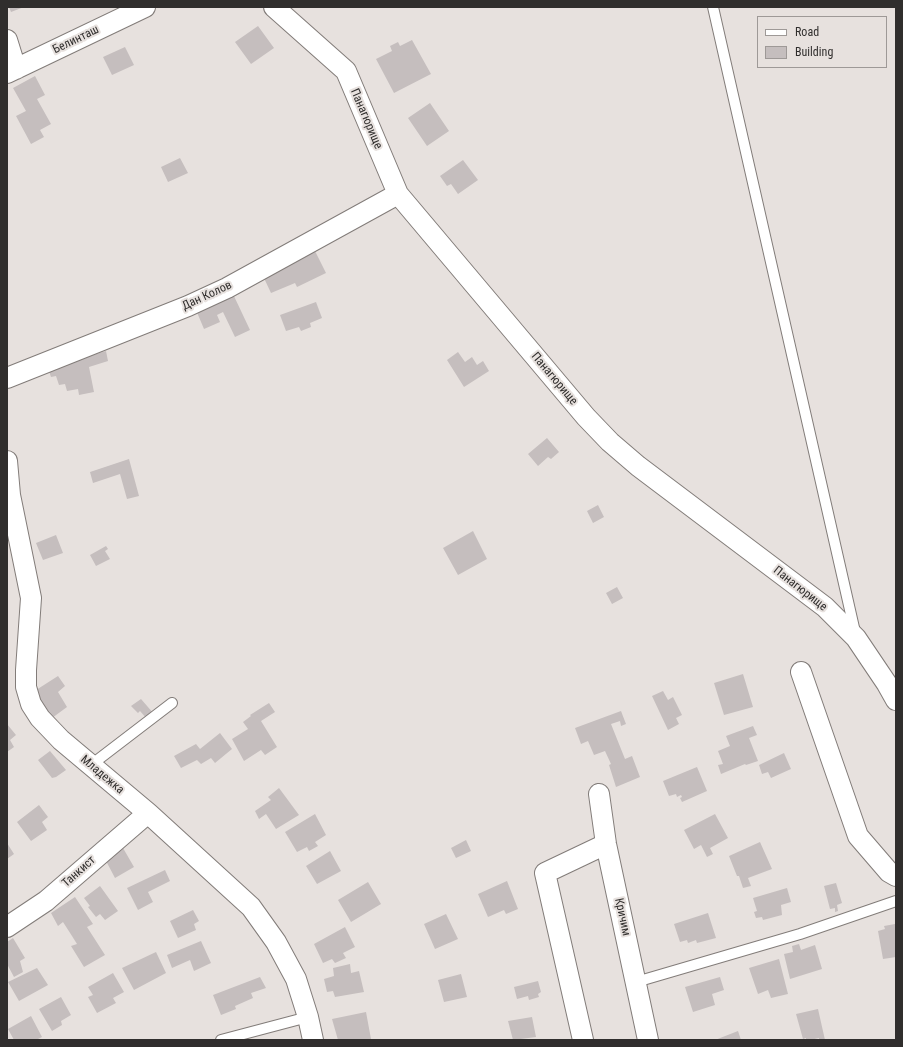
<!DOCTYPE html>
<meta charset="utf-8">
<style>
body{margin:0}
#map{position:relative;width:903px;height:1047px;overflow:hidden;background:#e7e1de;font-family:"Roboto Condensed",sans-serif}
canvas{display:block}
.frame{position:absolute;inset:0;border:8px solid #302e2d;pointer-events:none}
.legend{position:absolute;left:757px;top:16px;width:130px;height:52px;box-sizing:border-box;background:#e7e1de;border:1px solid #9e9997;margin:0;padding:5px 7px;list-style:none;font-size:12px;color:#302e2d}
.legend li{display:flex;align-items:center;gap:8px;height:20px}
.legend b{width:20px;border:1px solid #9e9997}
</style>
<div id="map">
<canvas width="903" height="1047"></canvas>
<div class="frame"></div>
<ul class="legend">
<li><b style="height:5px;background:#fff"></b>Road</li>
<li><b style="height:11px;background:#c5bebe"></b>Building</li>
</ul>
</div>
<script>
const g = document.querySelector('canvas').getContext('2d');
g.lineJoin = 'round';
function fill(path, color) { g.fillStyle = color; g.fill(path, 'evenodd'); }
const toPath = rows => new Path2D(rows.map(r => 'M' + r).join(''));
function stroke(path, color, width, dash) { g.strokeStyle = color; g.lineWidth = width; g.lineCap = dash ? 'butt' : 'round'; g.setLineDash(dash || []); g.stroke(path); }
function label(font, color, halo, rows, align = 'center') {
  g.font = font + ' "Roboto Condensed",sans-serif'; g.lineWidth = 4; g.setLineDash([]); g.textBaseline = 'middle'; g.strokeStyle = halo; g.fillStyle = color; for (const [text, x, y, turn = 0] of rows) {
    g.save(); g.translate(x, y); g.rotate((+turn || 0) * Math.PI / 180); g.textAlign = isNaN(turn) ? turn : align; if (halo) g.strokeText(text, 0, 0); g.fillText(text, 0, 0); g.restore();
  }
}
fill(toPath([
 [9,7,24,7,11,12],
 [258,26,274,48,251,64,235,42],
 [412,40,431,74,394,93,376,59,392,51,390,46,398,42,400,46],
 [125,47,134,65,112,75,103,57],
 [35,76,45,95,37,99,51,124,40,130,44,137,31,144,16,116,26,111,13,88],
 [430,103,449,131,427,146,408,118],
 [180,158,188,173,168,182,161,167],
 [463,160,478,180,458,194,451,184,447,186,440,176],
 [315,251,326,273,297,287,295,283,271,293,263,276],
 [233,294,250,330,235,337,223,312,217,315,220,322,204,329,196,310],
 [316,302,322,318,310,323,311,327,301,331,299,327,286,331,280,315],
 [106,351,108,361,89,367,94,392,79,395,78,389,67,391,65,384,59,385,56,376,51,377,48,368],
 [458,352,465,362,472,357,477,365,483,361,489,371,464,387,447,360],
 [547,438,559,452,551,459,548,457,538,466,528,454],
 [129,459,139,496,127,499,120,474,93,483,90,472],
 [598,505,604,517,593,523,587,511],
 [473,531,487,559,458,575,443,548],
 [56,535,63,553,43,560,36,543],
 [106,546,108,549,105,551,110,559,96,566,90,555],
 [617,587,623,598,612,604,606,593],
 [743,674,753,707,724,715,714,683],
 [58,676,65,686,58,692,67,707,52,718,33,692],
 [663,691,668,700,673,697,682,715,676,718,679,724,668,730,652,696],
 [141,699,154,714,147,719,140,711,138,713,131,706],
 [269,703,275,712,261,721,277,747,265,755,261,750,244,761,232,739,248,729,243,722,251,716,250,715],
 [621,711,626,724,621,726,620,721,611,724,625,759,632,756,640,777,616,787,609,765,611,764,605,751,594,755,588,741,581,744,575,728],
 [7,724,16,735,10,740,14,747,7,752],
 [753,726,757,735,749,738,758,761,746,765,745,764,721,774,718,765,723,764,718,751,730,746,726,736],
 [220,733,232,749,215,763,211,758,201,764,197,760,181,768,174,756,196,744,200,749],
 [50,751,66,770,56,777,52,778,38,760],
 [784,753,791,769,771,778,768,772,762,774,759,765],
 [697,767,707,791,682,802,680,798,682,797,681,795,677,797,676,794,669,796,663,781],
 [279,788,299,815,276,829,266,814,259,819,255,811,271,800,268,797],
 [39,805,48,817,42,822,47,830,31,841,17,822],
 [315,814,326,835,315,842,318,846,309,851,307,847,297,852,285,832],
 [715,814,728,838,710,848,713,854,707,857,701,845,694,849,684,830],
 [466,840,471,851,456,858,451,848],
 [760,842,772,869,748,878,751,886,743,888,739,876,737,876,729,856],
 [7,843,14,854,7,859],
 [123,848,134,867,115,878,105,859],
 [330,851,341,871,317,884,306,866],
 [165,870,170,881,148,892,153,902,138,910,127,888],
 [507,881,518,909,506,914,504,910,488,917,478,894],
 [368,882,381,904,351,922,338,900],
 [836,883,842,903,837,905,838,911,835,912,835,908,830,909,824,886],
 [100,886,118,911,105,920,100,914,96,917,88,907,90,906,84,898],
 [787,888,791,902,781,905,782,915,763,920,762,917,756,918,754,912,757,911,753,898],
 [75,897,93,924,87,927,105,955,84,967,71,946,77,944,72,936,63,922,58,926,51,913],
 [193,910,199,921,194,924,196,930,178,938,170,921],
 [708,913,716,938,697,943,696,940,688,943,687,940,680,942,674,924],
 [446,914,458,939,435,949,424,924],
 [895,924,896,957,883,959,878,931,885,929,884,926],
 [345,927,355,947,343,953,346,958,335,963,332,959,323,963,314,944],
 [13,938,25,958,20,961,23,972,14,977,7,964,7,942],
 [201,941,211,963,194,971,190,960,172,968,167,955],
 [799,944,801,950,815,945,822,969,790,979,784,954,793,952,792,946],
 [156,952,166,973,134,990,122,968],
 [779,959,788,994,771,998,768,990,758,994,749,968],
 [350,964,351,973,359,971,364,992,335,997,333,991,327,992,324,979,334,976,333,968],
 [37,968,48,985,19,1001,8,982],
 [113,973,124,992,113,998,116,1003,97,1013,88,997,93,995,88,987],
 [461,974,467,997,444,1002,438,980],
 [260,977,266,988,251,993,253,998,235,1006,236,1009,221,1015,213,995],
 [720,977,724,990,712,994,715,1005,693,1012,685,987],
 [538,981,541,992,538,994,539,997,529,1000,528,996,517,999,514,987],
 [61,997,71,1015,61,1021,62,1025,52,1031,39,1009],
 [818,1009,825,1040,819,1040,819,1038,810,1040,806,1040,806,1038,803,1039,796,1014],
 [366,1012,371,1039,365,1040,338,1040,332,1019],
 [31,1016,42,1037,36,1040,14,1040,8,1029],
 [532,1017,536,1037,513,1040,508,1021],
 [738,1031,741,1040,715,1040]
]), '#c5bebe');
const lane = toPath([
 [713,7,855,632],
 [91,765,172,703],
 [636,982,800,934,896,901],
 [221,1040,308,1017]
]);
const street = toPath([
 [274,7,346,71,398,194,586,417,610,442,638,466,825,607,856,638,887,684,896,700],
 [7,40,16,69],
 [7,73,145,7],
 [7,378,188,306,227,288,398,194],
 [7,461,10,495,31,598,26,670,26,687,31,704,40,718,61,740,148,813,251,907,276,942,296,979,308,1017,313,1040],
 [801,672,858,836,889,872,896,876],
 [599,794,606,844,648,1040],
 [7,927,46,901,148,813],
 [583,1040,545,873,606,844]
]);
stroke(lane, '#827c79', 12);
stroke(street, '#827c79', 22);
stroke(lane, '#fff', 10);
stroke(street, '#fff', 20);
label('12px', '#302e2d', '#e7e1de', [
 ["Белинташ",76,40,-26],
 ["Панагюрище",366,119,67],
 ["Дан Колов",207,296,-25],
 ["Панагюрище",554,379,50],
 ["Панагюрище",800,589,38],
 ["Младежка",102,775,40],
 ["Танкист",79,872,-42],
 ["Кричим",622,917,78]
]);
</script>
